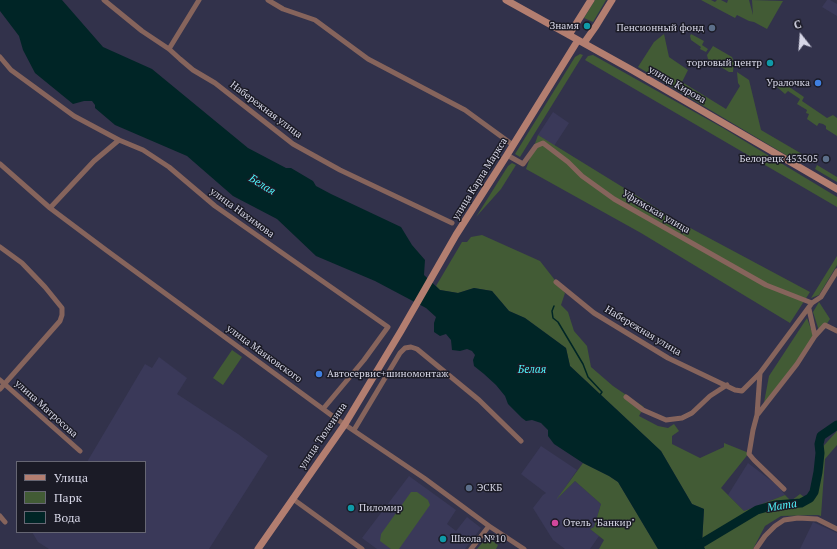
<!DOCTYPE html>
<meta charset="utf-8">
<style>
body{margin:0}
#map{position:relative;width:837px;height:549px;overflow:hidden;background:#32324b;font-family:"PT Serif",serif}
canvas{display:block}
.legend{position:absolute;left:16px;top:461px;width:130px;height:72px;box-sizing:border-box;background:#1b1b26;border:1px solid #666673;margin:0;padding:5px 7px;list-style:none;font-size:12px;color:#d7d7e7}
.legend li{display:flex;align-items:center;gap:8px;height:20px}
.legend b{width:20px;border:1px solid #666673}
.north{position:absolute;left:781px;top:16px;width:40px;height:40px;-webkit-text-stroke:3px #1b1b26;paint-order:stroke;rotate:343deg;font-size:11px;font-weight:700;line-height:16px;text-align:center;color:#d7d7e7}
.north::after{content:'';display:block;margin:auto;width:14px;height:18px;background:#d7d7e7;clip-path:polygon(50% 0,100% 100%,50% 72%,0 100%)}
</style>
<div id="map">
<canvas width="837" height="549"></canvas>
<ul class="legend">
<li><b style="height:5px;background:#b37e70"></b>Улица</li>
<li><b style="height:11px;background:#425b35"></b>Парк</li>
<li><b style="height:11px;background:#002526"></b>Вода</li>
</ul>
<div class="north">С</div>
</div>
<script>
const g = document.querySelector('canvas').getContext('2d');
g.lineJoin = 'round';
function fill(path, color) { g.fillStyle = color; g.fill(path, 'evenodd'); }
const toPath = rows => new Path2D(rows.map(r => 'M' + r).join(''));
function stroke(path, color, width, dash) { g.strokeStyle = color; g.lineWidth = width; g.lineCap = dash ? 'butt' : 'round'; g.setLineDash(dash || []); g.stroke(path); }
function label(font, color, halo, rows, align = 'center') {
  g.font = font + ' "PT Serif",serif'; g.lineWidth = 3; g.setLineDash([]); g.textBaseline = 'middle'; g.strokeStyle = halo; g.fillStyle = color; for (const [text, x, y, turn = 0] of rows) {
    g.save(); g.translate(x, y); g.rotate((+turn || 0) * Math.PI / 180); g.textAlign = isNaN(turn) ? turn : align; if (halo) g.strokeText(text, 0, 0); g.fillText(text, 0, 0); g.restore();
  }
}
fill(toPath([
 [827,0,830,0,837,4,837,16,822,7],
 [553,112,569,123,554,146,538,135],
 [159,357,187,378,177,394,238,434,268,456,209,549,49,549,38,542,32,532,145,532,145,462,87,462,145,364,152,368],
 [541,446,577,470,558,498,575,481,601,504,594,527,590,529,599,536,590,549,565,549,553,540,533,508,543,495,546,493,521,474],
 [748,463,777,485,785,495,744,511,728,495],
 [409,476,456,510,447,524,456,531,467,517,481,528,465,549,377,549,362,538],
 [813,522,837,533,837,549,800,549]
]), '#3a3959');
fill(toPath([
 [595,0,606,0,593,22,584,18],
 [701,0,711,0,715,2,717,0,721,0,727,3,728,0,749,0,753,15,752,0,783,1,767,29,754,22,749,21,737,15,735,18],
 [664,34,669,57,688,70,682,82,726,109,740,86,738,83,737,72,749,80,761,130,802,154,796,161,638,67,654,42],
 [691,34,704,41,702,45,708,49,706,52,700,49,701,47,691,40,690,36],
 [713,46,732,57,734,62,733,72,729,72,708,59,707,55],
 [580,54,583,55,520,157,515,154,575,57],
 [593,55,723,128,837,197,837,207,585,60,588,56],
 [777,80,779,80,804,97,802,101,827,118,833,115,837,118,837,136,826,129,826,126,823,124,819,123,817,126,807,119,809,114,806,113,807,110,797,104,800,99,788,91,785,94,777,87,775,82],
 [538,135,681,223,810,292,790,323,641,233,526,169],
 [512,163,516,165,501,189,476,217,508,166],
 [817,165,837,177,837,182,815,169],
 [482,235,540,261,565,293,561,305,568,312,574,331,587,346,591,367,613,386,644,407,639,416,658,426,668,428,674,424,679,431,672,436,672,444,700,458,724,447,724,443,749,453,721,488,744,511,785,495,791,501,800,494,807,499,812,493,818,452,837,431,837,445,825,459,821,516,818,515,781,516,765,526,753,549,705,549,702,543,704,509,692,504,661,451,570,366,566,348,525,318,509,311,492,291,474,288,458,293,440,290,436,286,462,242,467,242,471,237],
 [837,256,837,265,819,295,811,298],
 [819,302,830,319,820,334,813,312],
 [807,318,815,340,763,408,769,376],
 [232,350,242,357,223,385,213,378],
 [583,463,609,476,618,482,658,549,599,549,604,540,590,529,594,527,601,504,575,481,556,500],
 [411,492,417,492,428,500,430,505,399,549,391,549,380,541,381,534],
 [487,537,498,545,496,549,477,549]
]), '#425b35');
fill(toPath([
 [0,0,62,0,103,47,152,69,248,148,286,168,291,168,313,181,316,186,331,194,401,227,412,245,425,260,424,275,440,290,458,293,474,288,492,291,509,311,525,318,566,348,570,366,661,451,692,504,704,509,702,543,705,549,658,549,618,482,609,476,583,463,554,444,548,436,548,430,541,423,532,420,526,421,522,418,508,404,505,396,496,385,484,374,474,366,473,360,475,355,472,351,467,349,460,351,452,350,451,340,446,334,440,336,434,332,434,323,436,317,426,308,375,281,316,256,277,219,233,196,187,156,115,125,95,108,95,105,92,101,84,101,73,104,35,73,23,50,19,36,0,11]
]), '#002526');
stroke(toPath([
 [554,306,552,311,553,318,558,322,583,364,588,377,602,392,600,395]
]), '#002526', 1.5);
stroke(toPath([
 [690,546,702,543,757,510,775,505,801,503,810,498,814,492,818,472,820,453,819,444,821,436,837,425]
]), '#002526', 9);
stroke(toPath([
 [104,0,142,31,169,49,180,59,193,70,215,83,293,144,340,170,452,223],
 [268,0,283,9,315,20,368,59,465,110,513,145],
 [169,49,199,0],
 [0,57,11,70,74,116,119,140,143,150,169,167,215,206,388,327,364,360,323,409],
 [507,155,523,164,536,146,543,143,568,162,582,176,614,199,766,285,812,303],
 [0,164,50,208,106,250,338,420,424,478,489,526,524,549],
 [50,208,94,161,119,140],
 [0,247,22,263,45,287,62,308,62,315,60,321,0,389],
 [556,282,594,313,668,358,735,390,742,391,760,373,812,303,821,297,837,271],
 [815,336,825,325,837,331],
 [760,373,757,415,753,430,749,454,754,460,784,489],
 [0,380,80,451],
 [626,397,643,410,666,420,682,418,692,413,710,396,727,385],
 [758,414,797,364,815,336,809,309],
 [354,430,400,353,405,348,411,347,417,349,479,400,521,441],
 [293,499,362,549],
 [0,516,5,522],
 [471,549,489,526],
 [756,549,765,536,775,526,784,520,798,518,817,519,837,529]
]), '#86645c', 5);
stroke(toPath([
 [506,0,632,70,837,189],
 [569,35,591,0],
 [584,43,596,26,612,0],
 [258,549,345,424,401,331,456,235,507,155,578,40]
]), '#b37e70', 7);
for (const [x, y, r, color] of [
 [587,26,4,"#0f9aa8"],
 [712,28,4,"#5c6f8a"],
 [770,63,4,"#0f9aa8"],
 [818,83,4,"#3f7fe0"],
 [826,159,4,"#5c6f8a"],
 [319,374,4,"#3f7fe0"],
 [469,488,4,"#5c6f8a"],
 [351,508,4,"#0f9aa8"],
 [555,523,4,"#d1479c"],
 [443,539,4,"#0f9aa8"]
]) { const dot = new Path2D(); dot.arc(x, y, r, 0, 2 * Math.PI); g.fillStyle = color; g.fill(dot); stroke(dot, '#1b1b26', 1.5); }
label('10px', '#d7d7e7', '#1b1b26', [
 ["Знамя",579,26],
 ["Пенсионный фонд",704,28],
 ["торговый центр",762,63],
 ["Уралочка",810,83],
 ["Белорецк 453505",818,159],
 ["Автосервис+шиномонтаж",327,374,"left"],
 ["ЭСКБ",477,488,"left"],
 ["Пиломир",359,508,"left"],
 ["Отель \"Банкир\"",563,523,"left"],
 ["Школа №10",451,539,"left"]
], 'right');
label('10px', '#d7d7e7', '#1b1b26', [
 ["улица Кирова",677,85,30],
 ["Набережная улица",266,110,37],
 ["улица Карла Маркса",480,179,-58],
 ["Уфимская улица",656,212,30],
 ["улица Нахимова",242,213,36],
 ["Набережная улица",643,331,31],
 ["улица Маяковского",264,354,36],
 ["улица Матросова",46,409,42],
 ["улица Тюленина",323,436,-56]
]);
label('italic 11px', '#4ef4fb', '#1b1b26', [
 ["Белая",262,185,31],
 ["Белая",532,370],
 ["Мата",782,506,-9]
]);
</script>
